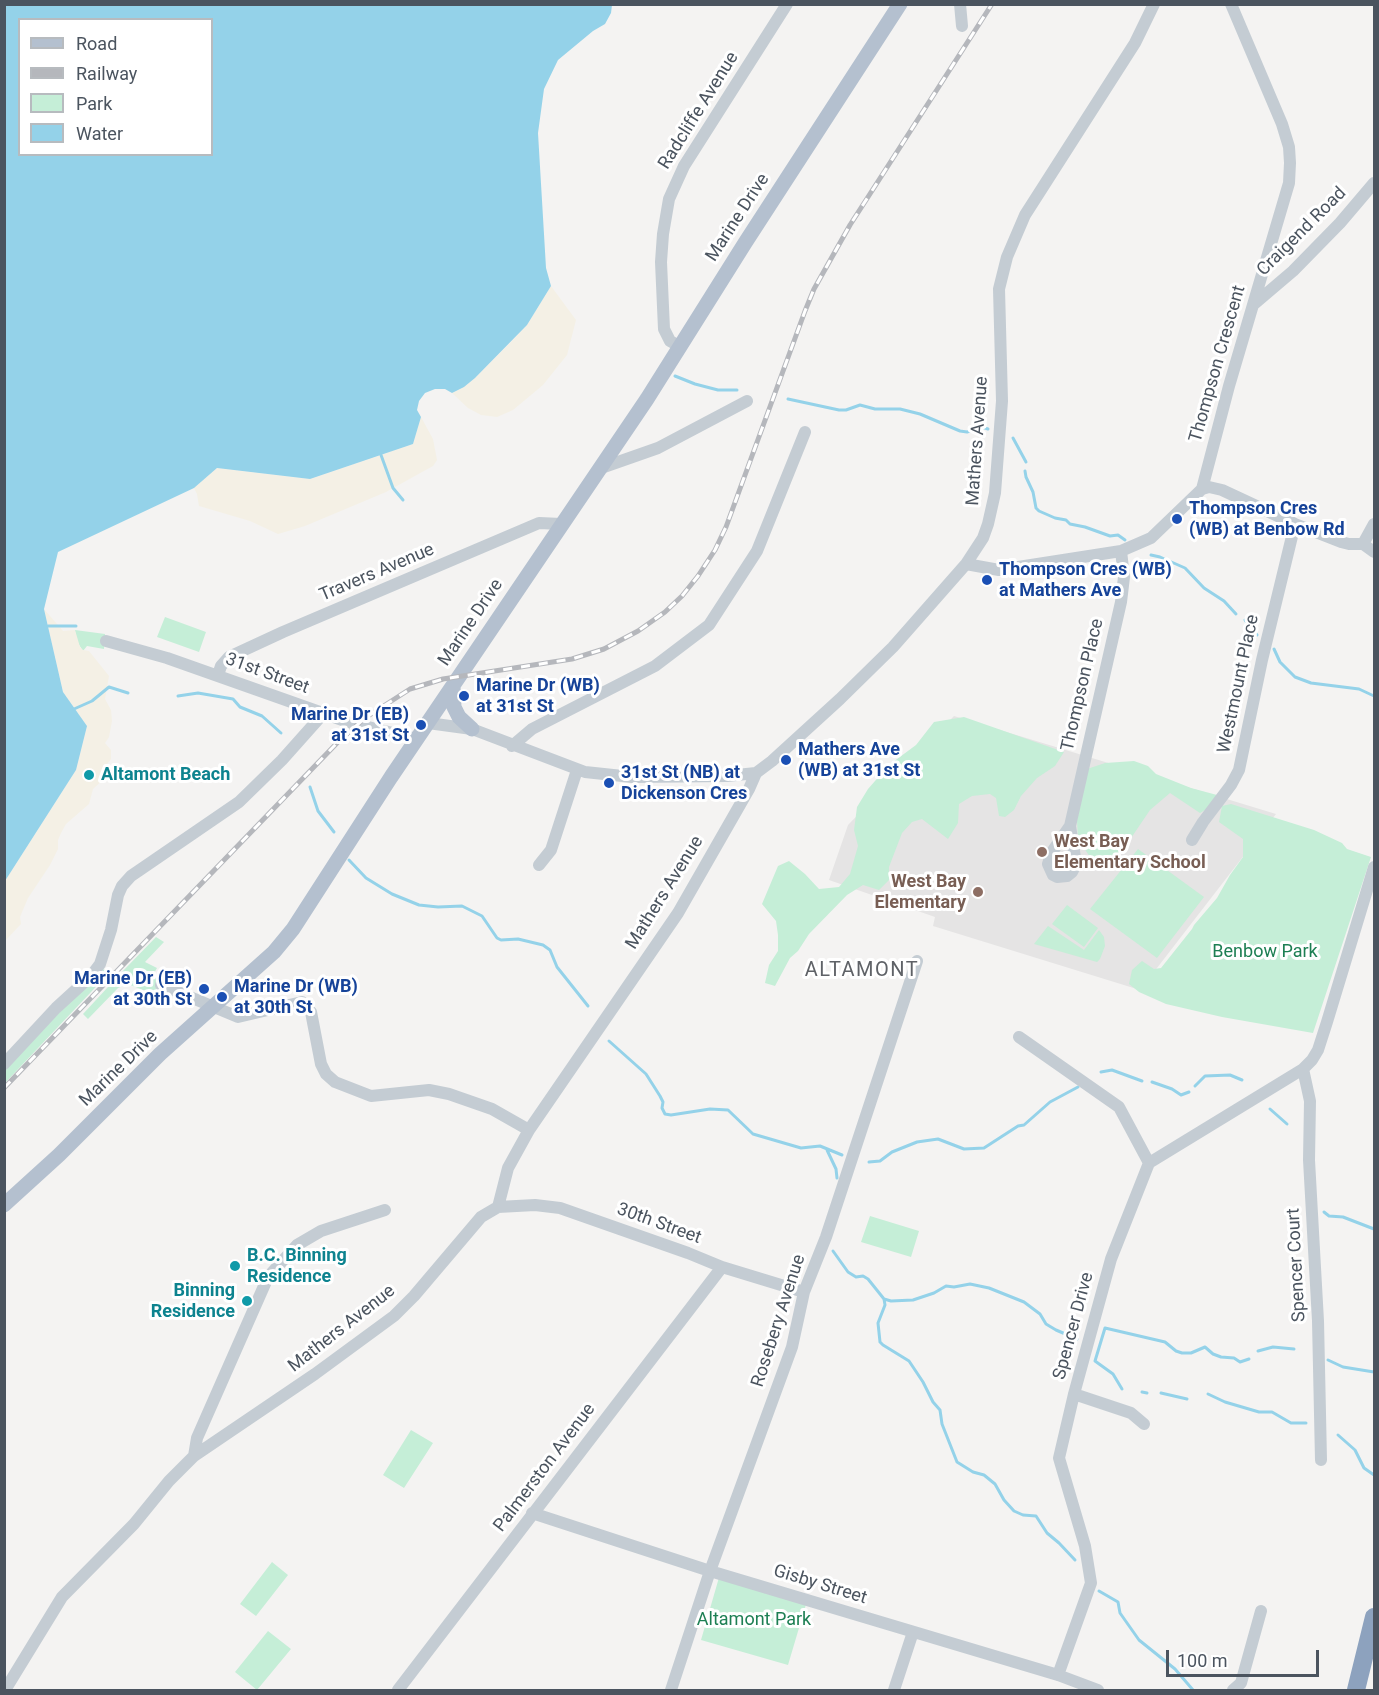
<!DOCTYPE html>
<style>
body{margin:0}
#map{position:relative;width:1379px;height:1695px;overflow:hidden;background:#f4f3f2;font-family:Roboto,sans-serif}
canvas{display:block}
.frame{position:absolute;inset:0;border:6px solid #4b545f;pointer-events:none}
.legend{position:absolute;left:18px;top:18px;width:195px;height:138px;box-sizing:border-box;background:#fff;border:2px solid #b7bbbf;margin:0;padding:8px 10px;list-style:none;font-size:18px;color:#4b545f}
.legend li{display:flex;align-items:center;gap:12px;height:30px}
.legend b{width:30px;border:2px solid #b7bbbf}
.scale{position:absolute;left:1166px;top:1650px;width:153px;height:27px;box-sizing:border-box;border:3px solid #4b545f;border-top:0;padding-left:8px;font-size:18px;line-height:21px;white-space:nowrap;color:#4b545f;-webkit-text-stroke:4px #fff;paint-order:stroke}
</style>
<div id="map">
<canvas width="1379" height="1695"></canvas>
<div class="frame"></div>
<ul class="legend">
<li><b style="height:8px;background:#b4c0cf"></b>Road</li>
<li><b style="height:8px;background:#b5b7bc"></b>Railway</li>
<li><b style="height:16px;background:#c5eed7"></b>Park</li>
<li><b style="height:16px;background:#94d2e9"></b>Water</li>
</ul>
<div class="scale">100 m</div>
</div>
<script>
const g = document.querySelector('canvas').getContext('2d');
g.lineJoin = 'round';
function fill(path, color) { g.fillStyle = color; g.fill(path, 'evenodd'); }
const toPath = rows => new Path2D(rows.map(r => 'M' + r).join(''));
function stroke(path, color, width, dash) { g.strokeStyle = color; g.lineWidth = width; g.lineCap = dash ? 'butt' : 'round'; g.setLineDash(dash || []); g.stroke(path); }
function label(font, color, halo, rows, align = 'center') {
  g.font = font + ' Roboto,sans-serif'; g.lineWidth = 6; g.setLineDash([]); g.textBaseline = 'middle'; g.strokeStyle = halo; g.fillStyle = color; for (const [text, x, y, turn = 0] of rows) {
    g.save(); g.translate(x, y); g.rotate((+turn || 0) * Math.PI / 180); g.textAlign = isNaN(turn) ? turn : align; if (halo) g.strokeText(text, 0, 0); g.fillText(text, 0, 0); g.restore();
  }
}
fill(toPath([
 [954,716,1276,814,1140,990,933,926,935,917,829,880,848,825]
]), '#e5e4e4');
fill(toPath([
 [165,617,206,632,199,652,157,637],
 [75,630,105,634,104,649,87,646,83,651,76,640],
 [964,717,1064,752,1055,766,1037,778,1021,796,1014,810,1005,817,999,816,996,798,990,794,972,796,959,804,958,823,948,839,922,819,912,822,902,833,889,867,889,880,879,890,863,885,847,895,809,934,798,951,790,958,775,986,765,983,769,965,778,951,778,935,776,921,762,904,778,866,789,861,805,874,819,889,839,887,850,874,858,846,854,830,857,807,868,789,889,765,916,745,934,722],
 [1134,761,1148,766,1156,774,1191,788,1217,795,1213,805,1200,813,1170,793,1150,810,1110,869,1092,860,1078,839,1077,821,1087,769,1105,763],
 [1231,804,1314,830,1342,843,1347,849,1371,857,1313,1033,1222,1017,1166,1004,1139,992,1129,984,1132,970,1142,961,1154,969,1161,968,1192,929,1194,925,1217,898,1230,875,1243,857,1243,839,1219,822,1222,806],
 [1138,849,1204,897,1157,958,1090,909],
 [1067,905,1098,928,1084,947,1052,924],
 [1048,926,1084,950,1099,930,1104,937,1105,946,1100,959,1097,962,1034,944],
 [156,937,164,942,145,962,157,968,153,975,162,980,153,994,128,984,118,988,88,1019,83,1014,120,974,129,978,121,973],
 [104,969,109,973,5,1083,5,1070,31,1040],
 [870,1216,919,1231,911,1257,861,1242],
 [411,1430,433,1443,404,1488,383,1475],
 [272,1562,288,1575,256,1616,240,1604],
 [720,1574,807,1601,788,1665,701,1640],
 [268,1631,291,1649,257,1690,235,1672]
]), '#c5eed7');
fill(toPath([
 [551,286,576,320,567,355,543,385,513,410,497,417,481,415,468,408,452,393,464,387,475,378,511,342,527,325],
 [421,417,433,439,437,460,433,466,386,492,305,526,278,534,250,521,199,506,197,494,194,488,217,468,310,479,413,444],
 [44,609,63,631,75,630,80,647,83,650,89,651,109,676,105,699,111,710,112,721,109,737,105,743,111,750,111,759,104,768,104,779,93,789,89,804,66,824,61,833,58,840,58,849,50,865,28,898,20,917,21,924,5,941,5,881,76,770,87,726,63,692]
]), '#f4f0e5');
fill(toPath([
 [5,4,612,5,611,13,605,24,593,31,558,60,544,89,538,133,546,268,551,286,527,325,475,378,464,387,452,393,445,389,435,389,425,393,419,401,417,410,421,417,413,444,310,479,217,468,194,488,58,552,44,609,63,692,87,726,76,770,5,881],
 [20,20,212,20,212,154,20,154]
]), '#94d2e9');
stroke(toPath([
 [675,376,695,384,718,390,737,390],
 [788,399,839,410,846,410,860,405,875,409,900,409,920,414,960,431,967,432,982,427,988,429],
 [1013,438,1026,462],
 [381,455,393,488,403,500],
 [1025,471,1026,477,1033,492,1036,508,1039,511,1055,518,1066,520,1070,524,1085,527,1110,536,1118,535,1125,540],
 [1151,555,1160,557,1185,568,1204,588,1224,601,1236,614],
 [1245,620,1257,635],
 [48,626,76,626],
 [1274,649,1280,662,1295,677,1311,683,1359,689,1374,696],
 [178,696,198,693,233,699,240,707,262,716,281,733],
 [74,709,92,701,109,687,128,693],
 [310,787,318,811,334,832],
 [349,860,366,878,392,894,419,905,438,907,462,906,482,916,497,938,501,940,518,939,543,945,550,950,557,967,588,1006],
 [609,1041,646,1074,660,1096,663,1102,662,1108,665,1114,671,1115,710,1109,728,1110,753,1134,801,1148,820,1146,842,1155],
 [1101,1072,1112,1070,1142,1081],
 [1152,1082,1172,1089,1181,1095,1189,1092],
 [1195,1086,1205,1076,1230,1075,1242,1080],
 [1270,1109,1287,1124],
 [827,1150,836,1169,837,1178],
 [869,1162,880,1161,892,1152,917,1142,938,1139,964,1149,984,1148,1018,1126,1024,1125,1050,1102,1078,1087],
 [1324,1212,1329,1216,1343,1217,1374,1229],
 [833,1251,848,1272,856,1277,863,1276,868,1279,884,1299,891,1301,913,1300,934,1293,946,1286,954,1287,970,1284,989,1288,1024,1302,1040,1314,1046,1324,1056,1330,1077,1339],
 [884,1299,885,1305,878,1323,880,1342,883,1345,909,1361,923,1382,933,1402,940,1410,942,1424,957,1462,973,1472,984,1475,995,1484,1004,1500,1014,1511,1023,1515,1036,1516,1047,1533,1059,1543,1075,1560],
 [1258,1351,1273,1347,1294,1349],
 [1328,1360,1343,1367,1374,1372],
 [1122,1389,1113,1374,1095,1361,1105,1328,1165,1342,1176,1351,1182,1353,1191,1353,1205,1347,1213,1354,1221,1357,1234,1358,1240,1362,1249,1359],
 [1142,1392,1147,1393],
 [1161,1393,1187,1399],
 [1208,1394,1225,1402,1259,1412,1272,1412,1291,1423,1306,1423],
 [1338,1435,1355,1450,1364,1468,1374,1475],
 [1099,1591,1118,1602,1120,1613,1139,1640,1175,1669,1193,1690]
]), '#94d2e9', 3);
stroke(toPath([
 [960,4,962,26],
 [1253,305,1293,271,1340,223,1374,183],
 [679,346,670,341,664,329,661,262,663,234,669,199,684,166,787,4],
 [601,468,658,448,747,401],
 [1202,489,1209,487,1222,490,1295,524,1341,542,1349,544,1363,544,1374,552],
 [1363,544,1374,524],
 [966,564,999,570,1121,551,1151,538,1202,489,1229,386,1289,183,1290,163,1289,147,1282,124,1231,4],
 [106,641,167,658,348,722,417,739],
 [218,675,221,666,229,657,283,632,539,523,561,524],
 [428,723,472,729,585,772,632,777,727,776,756,773],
 [512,746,532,729,655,666,709,625,757,551,805,432],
 [1070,826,1076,864,1072,872,1067,876,1057,877,1053,875,1048,864,1052,852,1070,826,1121,602,1124,577,1121,551],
 [1192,840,1203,822,1231,785,1239,770,1262,660,1295,524],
 [539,865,551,850,577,770],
 [161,985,238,1017,302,1002,311,1012,321,1064,326,1074,335,1082,371,1096,429,1090,449,1094,492,1109,529,1130],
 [1019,1037,1119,1107,1149,1163],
 [4,1064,56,1008,91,976,100,964,111,930,118,895,122,886,131,876,239,802,282,760,323,714],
 [1303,1069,1310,1101,1309,1160,1318,1321,1321,1460],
 [498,1207,535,1205,560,1208,688,1253,722,1267,804,1292],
 [1074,1394,1131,1413,1144,1424],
 [194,1456,197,1438,268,1277,297,1245,321,1231,385,1210],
 [532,1513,710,1571,1058,1675,1098,1690],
 [1058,1675,1091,1583,1085,1546,1059,1458,1074,1394,1111,1259,1149,1163,1303,1069,1312,1060,1318,1050,1327,1022,1374,867],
 [5,1690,62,1597,134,1524,169,1481,194,1456,315,1374,394,1316,414,1296,481,1217,498,1207,508,1168,529,1130,678,913,749,789,756,773,772,761,840,699,893,647,966,564,983,538,988,524,995,493,1002,401,999,289,1007,257,1025,215,1135,43,1154,4],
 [398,1690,722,1267],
 [671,1690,710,1571,792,1347,804,1292,826,1237,917,961],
 [894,1690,913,1632],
 [1233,1690,1241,1683,1261,1611]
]), '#c4ccd3', 12);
stroke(toPath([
 [453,686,454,707,459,717,472,729],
 [4,1205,59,1155,160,1054,274,952,293,929,391,777,647,399,745,243,900,4]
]), '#b4c0cf', 15);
stroke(toPath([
 [1356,1690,1374,1617]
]), '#8da2be', 18);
const rail = toPath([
 [4,1088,338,742,365,718,410,689,443,679,572,659,604,649,638,631,665,612,682,596,698,576,715,550,726,527,805,311,814,289,850,225,992,4]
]);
stroke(rail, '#b5b7bc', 5);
stroke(rail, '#fff', 3, [9]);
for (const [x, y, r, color] of [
 [1177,519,6,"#1a4fb4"],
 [987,580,6,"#1a4fb4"],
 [464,696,6,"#1a4fb4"],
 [421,725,6,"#1a4fb4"],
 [786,760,6,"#1a4fb4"],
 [89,775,6,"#0f9aa8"],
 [609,783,6,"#1a4fb4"],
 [1042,852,6,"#8d6e63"],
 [978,892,6,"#8d6e63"],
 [204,989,6,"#1a4fb4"],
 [222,997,6,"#1a4fb4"],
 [235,1266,6,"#0f9aa8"],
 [247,1301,6,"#0f9aa8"]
]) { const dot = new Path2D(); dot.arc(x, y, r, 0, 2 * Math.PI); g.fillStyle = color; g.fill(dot); stroke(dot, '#fff', 2); }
label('18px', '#4b545f', '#fff', [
 ["Radcliffe Avenue",699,111,-58],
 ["Marine Drive",738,218,-57],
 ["Craigend Road",1302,232,-45],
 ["Thompson Crescent",1218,364,-74],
 ["Mathers Avenue",978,441,-86],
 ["Travers Avenue",377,573,-23],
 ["Marine Drive",471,623,-56],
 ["31st Street",267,674,20],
 ["Westmount Place",1239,684,-78],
 ["Thompson Place",1083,685,-77],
 ["Mathers Avenue",665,893,-58],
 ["Marine Drive",119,1069,-44],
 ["30th Street",659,1224,20],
 ["Spencer Court",1297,1265,-93],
 ["Rosebery Avenue",779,1321,-72],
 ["Spencer Drive",1074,1326,-75],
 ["Mathers Avenue",342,1329,-38],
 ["Palmerston Avenue",545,1468,-53],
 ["Gisby Street",820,1585,17]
]);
label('bold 18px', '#164399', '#fff', [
 ["Thompson Cres",1189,509],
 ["(WB) at Benbow Rd",1189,530],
 ["Thompson Cres (WB)",999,570],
 ["at Mathers Ave",999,591],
 ["Marine Dr (WB)",476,686],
 ["at 31st St",476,707],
 ["Marine Dr (EB)",409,715,"right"],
 ["at 31st St",409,736,"right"],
 ["Mathers Ave",798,750],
 ["(WB) at 31st St",798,771],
 ["31st St (NB) at",621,773],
 ["Dickenson Cres",621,794],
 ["Marine Dr (EB)",192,979,"right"],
 ["at 30th St",192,1000,"right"],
 ["Marine Dr (WB)",234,987],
 ["at 30th St",234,1008]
], 'left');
label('bold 18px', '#0d838f', '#fff', [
 ["Altamont Beach",101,775],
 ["B.C. Binning",247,1256],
 ["Residence",247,1277],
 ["Binning",235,1291,"right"],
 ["Residence",235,1312,"right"]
], 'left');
label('bold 18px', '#785e54', '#fff', [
 ["West Bay",1054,842],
 ["Elementary School",1054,863],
 ["West Bay",966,882,"right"],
 ["Elementary",966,903,"right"]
], 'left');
label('18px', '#1d7f53', '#fff', [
 ["Benbow Park",1265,952],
 ["Altamont Park",754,1620]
]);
g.letterSpacing = '1.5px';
label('20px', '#5f6267', '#fff', [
 ["ALTAMONT",862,971]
]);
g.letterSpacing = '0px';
</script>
